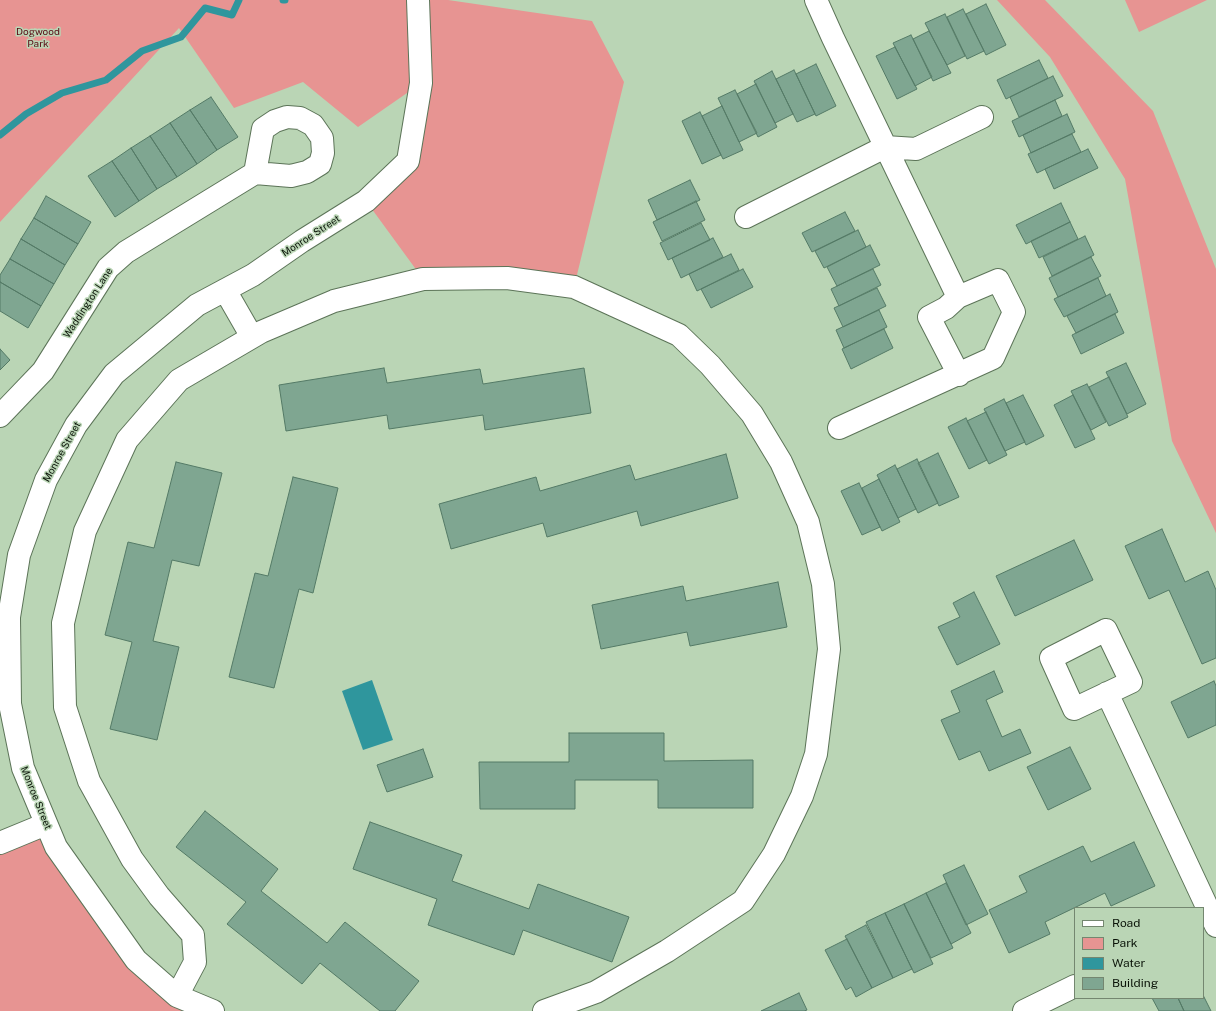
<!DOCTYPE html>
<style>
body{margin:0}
#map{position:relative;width:1216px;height:1011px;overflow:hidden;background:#bad5b5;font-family:"Public Sans",sans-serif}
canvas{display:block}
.legend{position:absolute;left:1074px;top:907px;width:130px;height:92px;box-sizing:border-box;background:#bad5b5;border:1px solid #748770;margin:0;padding:5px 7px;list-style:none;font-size:12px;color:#0a1308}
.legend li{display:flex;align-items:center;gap:8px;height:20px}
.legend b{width:20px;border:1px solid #748770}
</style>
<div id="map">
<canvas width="1216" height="1011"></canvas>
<ul class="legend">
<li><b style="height:5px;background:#fff"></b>Road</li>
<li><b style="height:11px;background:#e79492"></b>Park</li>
<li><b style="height:11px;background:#2f969d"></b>Water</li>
<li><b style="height:11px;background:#7fa691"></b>Building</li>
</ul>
</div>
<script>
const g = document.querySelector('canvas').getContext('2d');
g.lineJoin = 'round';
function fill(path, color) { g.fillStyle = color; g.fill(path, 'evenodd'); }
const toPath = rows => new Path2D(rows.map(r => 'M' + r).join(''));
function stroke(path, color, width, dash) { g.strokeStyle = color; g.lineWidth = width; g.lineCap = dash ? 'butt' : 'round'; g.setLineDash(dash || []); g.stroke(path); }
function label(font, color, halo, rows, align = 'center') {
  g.font = font + ' "Public Sans",sans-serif'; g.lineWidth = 3; g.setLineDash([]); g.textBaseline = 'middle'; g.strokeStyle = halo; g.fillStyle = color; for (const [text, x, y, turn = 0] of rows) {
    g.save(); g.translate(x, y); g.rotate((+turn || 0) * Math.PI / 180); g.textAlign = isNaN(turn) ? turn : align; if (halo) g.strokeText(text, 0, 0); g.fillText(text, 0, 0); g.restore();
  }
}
fill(toPath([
 [0,0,448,0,592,21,624,82,574,287,423,279,366,201,408,160,420,84,358,127,303,82,234,108,179,28,0,222],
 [997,0,1045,0,1153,111,1216,269,1216,533,1172,441,1125,179,1050,57],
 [1125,0,1207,0,1139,32],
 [46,824,136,960,213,1011,0,1011,0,843]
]), '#e79492');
fill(toPath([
 [372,680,393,740,363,750,342,691]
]), '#2f969d');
stroke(toPath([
 [283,0,285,0],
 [0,135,26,114,62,93,106,80,142,51,181,37,205,8,232,15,239,0]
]), '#2f969d', 7);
const building = toPath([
 [986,4,1006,45,986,55,966,14,986,4],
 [963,9,984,51,967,59,947,17,963,9],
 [945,14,965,56,947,65,925,23,945,14],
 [929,31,951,73,933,81,913,39,929,31],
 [911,35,932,77,915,86,893,43,911,35],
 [895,47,917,89,897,99,876,56,895,47],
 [1039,60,1048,78,1006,99,997,80,1039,60],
 [816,64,836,106,816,116,796,74,816,64],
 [794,70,815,114,797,122,776,79,794,70],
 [772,71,793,114,775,123,754,81,772,71],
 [1053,76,1063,96,1019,117,1010,97,1053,76],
 [756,84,777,127,758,137,737,94,756,84],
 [735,90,757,133,739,142,718,98,735,90],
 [211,97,238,137,217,150,190,110,211,97],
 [1055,100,1062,116,1019,137,1012,121,1055,100],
 [722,106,743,150,723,159,702,116,722,106],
 [190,110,217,150,197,164,170,123,190,110],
 [700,112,721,155,702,164,682,121,700,112],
 [1067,114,1075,132,1031,153,1023,135,1067,114],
 [170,123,197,164,177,177,150,136,170,123],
 [1072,134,1081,152,1037,173,1028,154,1072,134],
 [150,136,177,177,157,189,131,148,150,136],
 [131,148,157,189,139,201,112,161,131,148],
 [1088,149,1098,168,1054,189,1045,169,1088,149],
 [112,161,139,201,115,217,88,176,112,161],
 [690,180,700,200,657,220,648,200,690,180],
 [46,196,91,222,78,244,34,218,46,196],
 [696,201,705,220,662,241,653,222,696,201],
 [1061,203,1070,222,1026,244,1016,225,1061,203],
 [845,212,855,231,812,252,802,233,845,212],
 [34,218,78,244,65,265,21,239,34,218],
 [1070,222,1078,239,1039,258,1031,241,1070,222],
 [701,223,710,240,668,260,660,243,701,223],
 [858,230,866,247,824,268,815,251,858,230],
 [1085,236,1094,255,1052,276,1043,257,1085,236],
 [713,238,723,257,681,278,672,258,713,238],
 [21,239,65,265,54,284,10,259,21,239],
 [870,245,880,265,837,286,827,267,870,245],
 [731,254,739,270,697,291,689,274,731,254],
 [1091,257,1101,276,1058,297,1049,278,1091,257],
 [10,259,54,284,41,306,0,282,0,275,10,259],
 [743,269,753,287,711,308,701,289,743,269],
 [873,269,881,285,839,306,831,289,873,269],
 [1098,278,1106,296,1064,317,1054,299,1098,278],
 [0,282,41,306,28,328,0,311,0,282],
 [877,288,886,306,843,327,834,308,877,288],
 [1110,294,1118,312,1076,333,1067,316,1110,294],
 [879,310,887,327,844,348,836,330,879,310],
 [1115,314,1124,333,1081,354,1072,335,1115,314],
 [884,329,893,348,851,369,842,349,884,329],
 [0,349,10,360,0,370,0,349],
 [1126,363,1146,404,1127,414,1106,372,1126,363],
 [384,368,387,383,480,369,483,384,584,368,591,413,485,430,483,415,389,429,387,415,286,431,279,385,384,368],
 [1109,377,1128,417,1109,426,1089,387,1109,377],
 [1087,384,1106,422,1091,430,1071,391,1087,384],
 [1023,395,1044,436,1026,445,1006,403,1023,395],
 [1073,395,1095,439,1075,448,1054,405,1073,395],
 [1004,399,1025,442,1005,451,984,409,1004,399],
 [986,412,1007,455,989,464,967,421,986,412],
 [966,418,987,460,969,469,948,427,966,418],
 [938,453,959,497,939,506,918,463,938,453],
 [726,454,738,498,641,526,637,511,547,537,543,523,451,549,439,504,536,477,540,491,630,465,635,480,726,454],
 [917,459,938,503,918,513,897,469,917,459],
 [176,462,222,473,199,566,172,560,153,641,179,647,157,740,110,729,132,642,105,635,128,542,154,548,176,462],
 [895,465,916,509,898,518,877,475,895,465],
 [293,477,338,488,313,593,299,589,274,688,229,677,255,573,268,576,293,477],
 [879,479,900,522,882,531,862,488,879,479],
 [859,483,880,527,862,535,841,491,859,483],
 [1162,529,1185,582,1208,571,1216,590,1216,658,1202,664,1169,590,1149,599,1125,546,1162,529],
 [1074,540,1093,580,1015,616,996,576,1074,540],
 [778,582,787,627,690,646,687,632,601,649,592,605,683,586,686,601,778,582],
 [974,592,1000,644,957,665,938,627,960,617,953,603,974,592],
 [994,671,1003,692,986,700,1002,737,1020,729,1031,753,989,771,980,751,959,760,941,720,960,712,951,691,994,671],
 [1214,681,1216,686,1216,725,1188,738,1171,702,1214,681],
 [569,733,664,733,664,761,753,760,753,808,658,808,658,780,575,780,575,809,480,809,479,762,569,762,569,733],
 [1070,747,1091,789,1048,810,1027,767,1070,747],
 [423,749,433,777,387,792,377,765,423,749],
 [205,811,278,869,261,891,327,943,345,922,419,981,395,1011,380,1011,320,963,302,984,227,924,246,902,176,847,205,811],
 [370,822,462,855,452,881,529,909,538,884,629,917,612,962,523,930,514,955,428,925,437,899,353,869,370,822],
 [1134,842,1155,886,1111,906,1105,893,1045,922,1050,934,1009,953,989,910,1027,892,1019,876,1083,846,1091,862,1134,842],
 [964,865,988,914,966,925,943,875,964,865],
 [946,883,971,933,951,944,926,893,946,883],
 [926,893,953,948,931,958,904,904,926,893],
 [904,904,933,964,914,973,885,913,904,904],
 [885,913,912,969,893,978,866,922,885,913],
 [866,925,893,978,872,988,845,936,866,925],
 [847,939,872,988,856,997,851,987,846,990,825,950,847,939],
 [799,993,807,1010,804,1011,761,1011,799,993],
 [1203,995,1211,1011,1184,1011,1178,998,1203,998,1203,995],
 [1152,998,1178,998,1184,1011,1159,1011,1152,998]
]);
fill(building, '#7fa691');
stroke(building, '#547a66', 1);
const minor = toPath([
 [816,0,833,38,958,297,998,280,1014,312,993,358,839,428],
 [746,217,885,147,916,149,982,117],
 [225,290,252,337],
 [958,297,946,308,929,317,959,375],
 [0,416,43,371,108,268,126,252,255,173,291,176,307,172,320,164,323,153,322,138,313,125,300,118,287,117,275,121,263,129,255,173],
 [1106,630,1131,682,1074,709,1051,658,1106,630],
 [1107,693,1216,926],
 [0,843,46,824],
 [177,996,195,962,193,935,159,896,132,859,89,781,65,707,63,623,85,531,127,440,179,380,261,332,334,301,423,279,507,278,574,287,679,335,710,365,752,414,781,462,808,522,823,584,829,649,816,754,802,796,774,854,743,901,667,951,596,992,544,1011],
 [213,1011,177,996,136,960,56,847,23,768,10,704,9,617,19,555,46,480,76,425,114,374,197,305,253,275,302,241,366,201,408,161,421,83,418,0],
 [1024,1011,1075,986]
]);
stroke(minor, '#5c7458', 24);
stroke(minor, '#fff', 22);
label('10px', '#590a14', '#bad5b5', [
 ["Dogwood",38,32],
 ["Park",38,44]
]);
label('10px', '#0a1308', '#bad5b5', [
 ["Monroe Street",311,236,-33],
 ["Waddington Lane",88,303,-57],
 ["Monroe Street",62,452,-61],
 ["Monroe Street",36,798,68]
]);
</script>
